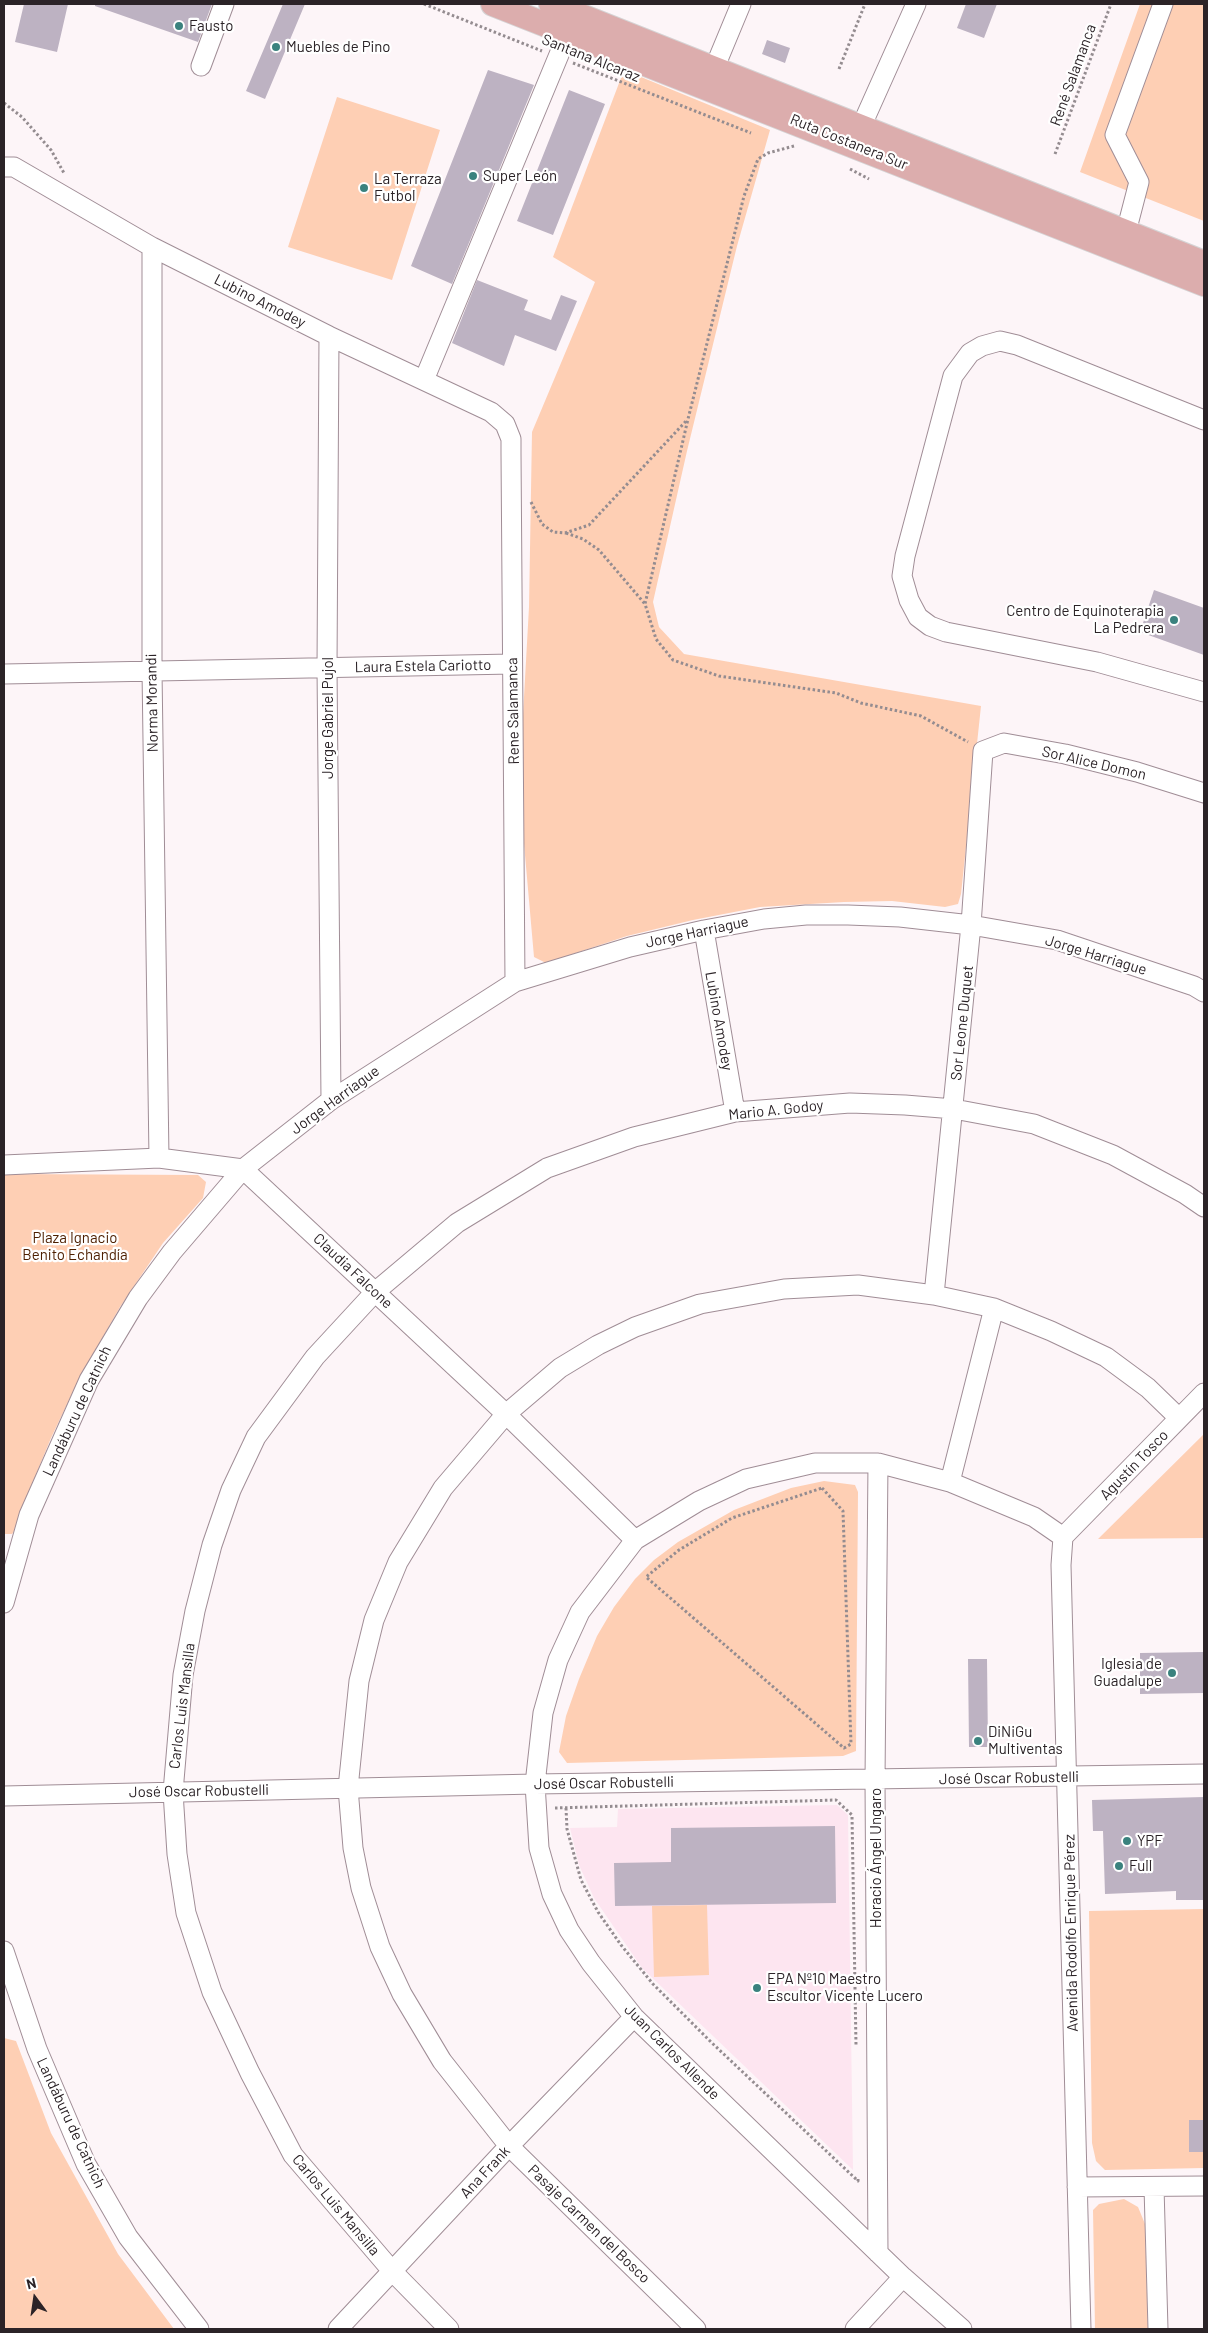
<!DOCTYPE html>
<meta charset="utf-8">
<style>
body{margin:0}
#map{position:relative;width:1208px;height:2333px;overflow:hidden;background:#fdf5f8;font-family:Barlow,sans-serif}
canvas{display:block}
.frame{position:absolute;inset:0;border:5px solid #2b2327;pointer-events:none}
.north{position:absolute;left:10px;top:2273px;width:50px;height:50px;-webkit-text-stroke:4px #fff;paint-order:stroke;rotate:346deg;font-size:14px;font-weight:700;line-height:20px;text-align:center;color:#2b2327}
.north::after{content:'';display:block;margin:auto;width:18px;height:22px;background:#2b2327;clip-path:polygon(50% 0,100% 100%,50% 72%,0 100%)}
</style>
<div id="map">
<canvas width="1208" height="2333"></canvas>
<div class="frame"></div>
<div class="north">N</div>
</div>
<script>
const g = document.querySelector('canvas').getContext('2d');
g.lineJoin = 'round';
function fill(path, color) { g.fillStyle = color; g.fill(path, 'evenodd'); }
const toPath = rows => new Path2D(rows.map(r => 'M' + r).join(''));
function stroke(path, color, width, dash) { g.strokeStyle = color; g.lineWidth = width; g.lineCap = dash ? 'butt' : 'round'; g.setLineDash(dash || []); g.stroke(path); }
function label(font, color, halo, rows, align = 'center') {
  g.font = font + ' Barlow,sans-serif'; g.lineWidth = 4.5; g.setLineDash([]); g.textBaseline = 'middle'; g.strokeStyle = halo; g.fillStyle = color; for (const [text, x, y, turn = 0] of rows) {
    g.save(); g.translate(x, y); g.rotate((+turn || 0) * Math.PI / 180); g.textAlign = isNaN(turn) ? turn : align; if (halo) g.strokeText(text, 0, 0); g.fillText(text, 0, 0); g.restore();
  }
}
fill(toPath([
 [837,1805,848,1815,853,2170,642,1968,594,1898,579,1865,570,1828,617,1827,618,1809]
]), '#fde5f0');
fill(toPath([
 [1140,4,1204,4,1204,221,1080,172],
 [624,70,770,130,737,246,687,451,653,602,659,627,684,654,981,706,961,894,958,904,945,907,892,901,844,902,760,907,693,920,627,936,546,963,534,957,519,787,529,607,532,432,595,282,553,257],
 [337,97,440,130,392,280,288,247],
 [6,1174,198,1175,206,1182,203,1198,163,1243,120,1307,80,1377,51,1438,30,1489,19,1524,12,1534,4,1534,4,1176],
 [1204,1434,1204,1538,1098,1539],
 [824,1481,855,1485,858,1492,856,1751,843,1756,567,1763,559,1752,566,1716,579,1679,597,1636,614,1607,635,1579,654,1560,678,1542,734,1510,791,1488],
 [707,1905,709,1975,654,1977,652,1906],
 [1204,1909,1204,2168,1105,2170,1096,2161,1092,2143,1089,1911],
 [4,2038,16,2041,51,2133,118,2254,174,2329,4,2329],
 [1124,2199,1138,2207,1145,2224,1148,2329,1095,2329,1093,2210,1099,2204]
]), '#fecfb4');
fill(toPath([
 [24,4,68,4,57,52,15,42],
 [95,4,212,4,198,42,95,6],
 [283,4,305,4,265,99,246,91],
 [966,4,997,4,984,38,957,28],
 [767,40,790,48,785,63,762,54],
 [488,70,534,85,452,284,411,266],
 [569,90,605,104,553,235,517,221],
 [477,280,528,300,524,310,551,320,561,295,577,301,556,351,515,335,504,366,452,343],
 [1154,590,1204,608,1204,655,1140,632],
 [1204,1652,1204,1693,1140,1694,1140,1653],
 [968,1659,987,1659,988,1747,969,1747],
 [1204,1797,1203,1900,1176,1900,1176,1891,1105,1894,1103,1831,1093,1831,1092,1800],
 [835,1826,836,1903,615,1906,614,1863,671,1862,671,1828],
 [1189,2120,1204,2120,1204,2152,1189,2152]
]), '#bdb2c2');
const minor = toPath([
 [201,66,224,4],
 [714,69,741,4],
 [861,127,916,4],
 [4,167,14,167,152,247,329,336,491,412,505,424,511,439,511,453,515,982],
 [1126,232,1139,182,1115,135,1163,4],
 [152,247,152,671,159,1158],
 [329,336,327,667,331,1100],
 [424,380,568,33],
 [1204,420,1017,345,1000,341,982,346,970,353,953,376,905,556,902,576,909,600,918,617,930,626,946,632,1097,662,1204,692],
 [4,674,512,664],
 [704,930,735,1112],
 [4,1165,159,1158,243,1169,506,1414,635,1540],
 [934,1295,971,925,983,751,1004,743,1065,754,1137,772,1204,793],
 [950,1482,994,1308],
 [1063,1537,1061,1565,1081,2329],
 [1063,1537,1204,1393],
 [4,1603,29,1515,89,1380,138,1298,172,1252,243,1169,331,1100,515,982,630,947,704,930,764,919,806,915,848,915,900,917,971,925,1057,940,1194,986,1204,992],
 [4,1796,535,1784,1204,1774],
 [4,1951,37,2049,86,2164,128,2237,199,2329],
 [1077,2187,1204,2186],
 [1154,2187,1158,2329],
 [878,2253,875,1780,878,1463],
 [338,2329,509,2146,634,2017],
 [449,2329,393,2272,293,2155,250,2073,212,1992,186,1913,177,1854,173,1792,183,1675,195,1611,212,1545,231,1490,256,1437,315,1357,375,1292,457,1223,547,1168,634,1137,735,1112,850,1103,905,1105,954,1109,1034,1124,1113,1155,1185,1194,1204,1207],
 [696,2329,509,2146,442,2061,402,1994,380,1947,361,1888,353,1848,348,1788,359,1681,374,1620,398,1562,443,1488,506,1414,560,1368,598,1345,635,1327,700,1304,784,1289,858,1285,934,1295,994,1308,1051,1331,1106,1357,1148,1388,1179,1418],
 [855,2329,903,2277],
 [962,2329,903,2277,634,2017,591,1963,569,1930,552,1894,539,1848,535,1784,543,1713,558,1660,580,1612,635,1540,699,1501,746,1479,815,1463,878,1463,950,1482,1034,1517,1063,1537]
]);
const major = toPath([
 [493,4,1204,284],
 [551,4,1204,263]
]);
stroke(minor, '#a08d96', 21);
stroke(major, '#d5d3d4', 26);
stroke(toPath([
 [424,4,542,51],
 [573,63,751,133],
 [839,69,865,4],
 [4,103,22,117,51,150,64,173],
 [794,146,768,153,758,159,744,196,688,419,645,604,656,639,673,660,719,676,836,693,861,703,921,716,968,742],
 [1055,154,1111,4],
 [850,169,869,179],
 [531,502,542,524,553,532,565,533,589,525,687,420],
 [566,533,583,539,599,550,645,604],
 [822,1488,843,1511,851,1744,844,1748,646,1577,679,1550,732,1518,822,1488],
 [555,1808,836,1800,852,1815,856,2045],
 [566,1808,567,1829,581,1880,598,1912,621,1945,653,1984,712,2043,858,2181,858,2179]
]), '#948c90', 3, [2.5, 2.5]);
stroke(minor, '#fff', 19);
stroke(major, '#dcadad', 24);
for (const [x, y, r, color] of [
 [179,26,5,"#3a827e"],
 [276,47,5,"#3a827e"],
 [473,176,5,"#3a827e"],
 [364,188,5,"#3a827e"],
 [1174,620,5,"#3a827e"],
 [1172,1673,5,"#3a827e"],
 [978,1741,5,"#3a827e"],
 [1127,1841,5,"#3a827e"],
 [1119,1866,5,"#3a827e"],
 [757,1988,5,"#3a827e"]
]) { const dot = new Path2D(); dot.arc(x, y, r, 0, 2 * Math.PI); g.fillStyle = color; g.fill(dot); stroke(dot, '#fff', 2); }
label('15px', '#2b2327', '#fff', [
 ["Fausto",189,26],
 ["Muebles de Pino",286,47],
 ["Super León",483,176],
 ["La Terraza",374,179],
 ["Futbol",374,196],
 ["Centro de Equinoterapia",1164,611,"right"],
 ["La Pedrera",1164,628,"right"],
 ["Iglesia de",1162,1664,"right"],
 ["Guadalupe",1162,1681,"right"],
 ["DiNiGu",988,1732],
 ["Multiventas",988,1749],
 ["YPF",1137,1841],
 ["Full",1129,1866],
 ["EPA Nº10 Maestro",767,1979],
 ["Escultor Vicente Lucero",767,1996]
], 'left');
label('15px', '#2b2327', '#fff', [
 ["Santana Alcaraz",591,58,22],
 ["René Salamanca",1073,75,-70],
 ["Ruta Costanera Sur",849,142,22],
 ["Lubino Amodey",260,301,27],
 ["Laura Estela Cariotto",423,666,-1],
 ["Norma Morandi",152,703,-91],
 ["Rene Salamanca",513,711,-91],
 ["Jorge Gabriel Pujol",328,718,-90],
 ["Sor Alice Domon",1094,763,13],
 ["Jorge Harriague",697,932,-12],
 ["Jorge Harriague",1096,955,17],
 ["Lubino Amodey",719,1021,80],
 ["Sor Leone Duquet",962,1023,-84],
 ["Jorge Harriague",335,1100,-36],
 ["Mario A. Godoy",776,1110,-6],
 ["Claudia Falcone",353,1271,43],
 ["Landáburu de Catnich",77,1411,-65],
 ["Agustín Tosco",1134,1465,-46],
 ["Carlos Luis Mansilla",182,1706,-83],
 ["José Oscar Robustelli",1009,1778,-1],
 ["José Oscar Robustelli",604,1783,-1],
 ["José Oscar Robustelli",199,1791,-1],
 ["Horacio Ángel Ungaro",876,1858,-90],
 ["Avenida Rodolfo Enrique Pérez",1071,1933,-91],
 ["Juan Carlos Allende",672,2052,45],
 ["Landáburu de Catnich",71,2123,65],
 ["Ana Frank",485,2172,-47],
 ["Carlos Luis Mansilla",336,2205,50],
 ["Pasaje Carmen del Bosco",589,2224,44]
]);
label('15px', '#4d1f00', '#fff', [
 ["Plaza Ignacio",75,1238],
 ["Benito Echandía",75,1255]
]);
</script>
